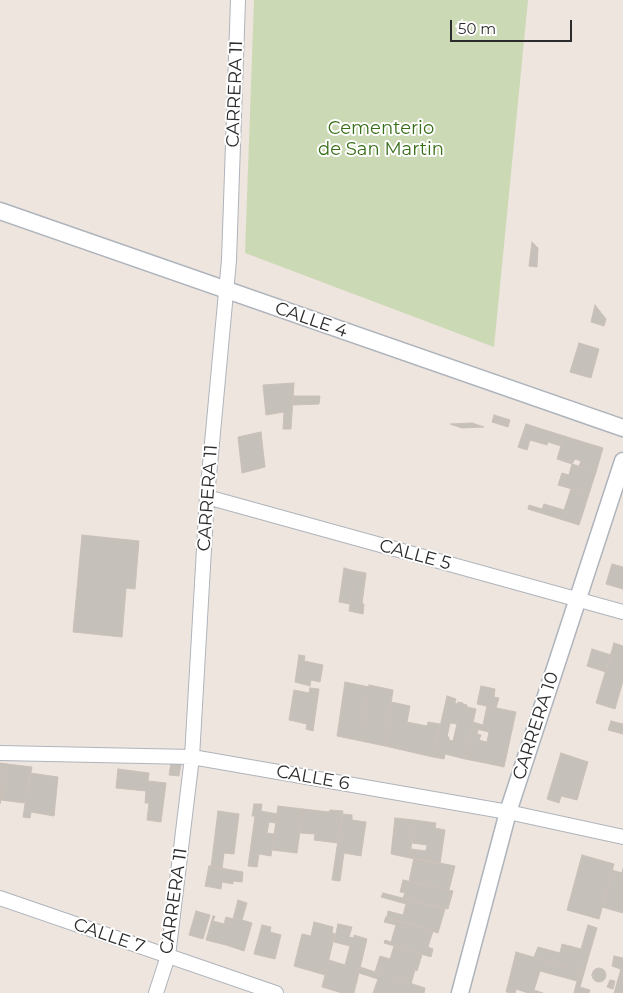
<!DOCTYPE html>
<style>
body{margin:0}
#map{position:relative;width:623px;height:993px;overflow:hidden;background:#eee5de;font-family:Montserrat,sans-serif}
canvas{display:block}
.scale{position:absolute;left:450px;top:20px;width:122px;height:22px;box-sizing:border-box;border:2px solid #2c2c2c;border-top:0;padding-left:6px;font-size:15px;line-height:18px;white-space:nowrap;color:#2c2c2c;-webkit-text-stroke:4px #fff;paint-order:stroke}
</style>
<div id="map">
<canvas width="623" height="993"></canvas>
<div class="scale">50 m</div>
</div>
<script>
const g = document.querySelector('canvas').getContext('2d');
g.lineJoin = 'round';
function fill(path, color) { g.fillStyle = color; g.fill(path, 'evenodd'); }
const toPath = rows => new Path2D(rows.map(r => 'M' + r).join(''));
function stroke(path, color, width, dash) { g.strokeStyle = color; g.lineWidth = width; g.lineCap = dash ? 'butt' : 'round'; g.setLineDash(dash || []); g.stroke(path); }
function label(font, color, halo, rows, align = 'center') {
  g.font = font + ' Montserrat,sans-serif'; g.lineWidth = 4; g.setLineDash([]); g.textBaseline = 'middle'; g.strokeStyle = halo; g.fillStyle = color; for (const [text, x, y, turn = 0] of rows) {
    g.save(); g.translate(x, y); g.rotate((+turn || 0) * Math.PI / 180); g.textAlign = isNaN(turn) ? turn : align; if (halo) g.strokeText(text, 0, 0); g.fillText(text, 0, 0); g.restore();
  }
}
fill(toPath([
 [254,0,528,0,494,347,245,253]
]), '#ccd9b5');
const building = toPath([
 [532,242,538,248,537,267,529,266,532,242],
 [595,305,606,319,604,326,591,322,595,305],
 [579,343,599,349,591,378,570,372,579,343],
 [294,383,291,429,283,429,284,412,266,415,263,385,294,383],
 [294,396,320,396,319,404,293,405,294,396],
 [494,415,510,420,508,427,492,422,494,415],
 [472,423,484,427,462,428,450,424,472,423],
 [526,424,564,436,561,446,548,442,547,445,530,440,527,450,518,447,526,424],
 [261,432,265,467,242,473,238,437,261,432],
 [564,436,603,448,596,472,579,466,581,461,575,459,572,464,557,459,564,436],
 [572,464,596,472,589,494,558,485,562,473,569,475,572,464],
 [571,489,589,494,579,525,528,509,529,505,542,509,544,504,564,510,571,489],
 [82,535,139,541,135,589,126,588,122,637,73,632,82,535],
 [612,564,623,567,623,589,606,584,612,564],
 [344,568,355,571,350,604,339,602,344,568],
 [355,571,366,573,362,604,364,604,363,614,349,611,355,571],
 [614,643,623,646,623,681,615,709,596,703,614,643],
 [592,649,611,655,606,672,587,666,592,649],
 [299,655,305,656,304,661,323,665,320,682,311,680,310,686,295,682,299,655],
 [345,682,369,687,361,741,337,736,345,682],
 [369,685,393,690,385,746,361,741,369,685],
 [481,686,495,689,494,697,499,698,496,708,477,704,481,686],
 [310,688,319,689,313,731,306,729,307,724,289,720,294,690,309,693,310,688],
 [447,696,456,699,455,703,457,704,458,702,463,703,463,704,467,705,467,707,476,709,465,759,445,754,444,759,433,757,447,696],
 [450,723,457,724,453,741,449,740,449,737,447,737,450,723],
 [391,702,410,706,407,722,427,726,428,722,440,724,433,757,385,746,391,702],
 [487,706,516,712,504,767,490,764,494,744,487,742,489,732,472,728,473,722,483,725,487,706],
 [611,721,623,724,623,734,608,730,611,721],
 [472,728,478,730,477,734,481,735,479,740,494,744,490,764,465,759,472,728],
 [561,753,588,762,577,800,561,796,559,803,547,799,561,753],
 [0,763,7,764,0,804,0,763],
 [171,763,181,764,179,776,169,775,171,763],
 [7,764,32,767,25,803,1,800,7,764],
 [118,769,149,773,148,781,166,783,161,822,147,820,149,803,145,803,146,791,116,788,118,769],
 [30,773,58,777,54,816,31,812,30,818,23,817,30,773],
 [254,804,262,804,261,811,277,814,276,823,269,822,267,833,274,834,271,856,259,854,257,867,248,866,255,816,252,816,254,804],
 [278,806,303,809,297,853,272,850,278,806],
 [303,809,329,812,330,810,343,811,338,843,314,840,315,834,300,833,303,809],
 [218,811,239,814,234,854,224,853,222,869,211,867,218,811],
 [342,814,352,815,352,820,366,822,361,856,344,853,340,881,332,880,342,814],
 [395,818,414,820,410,858,391,854,395,818],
 [414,820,436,823,435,828,445,830,440,864,410,858,411,849,426,851,427,845,412,843,414,820],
 [582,855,614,864,599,919,567,910,582,855],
 [414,858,455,866,449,890,409,881,414,858],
 [209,866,243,872,242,882,233,881,233,884,222,882,221,889,205,886,209,866],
 [623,869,623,913,602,907,612,870,622,873,623,869],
 [403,880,453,891,448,909,403,898,405,893,400,892,403,880],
 [383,893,445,909,438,933,387,918,388,911,403,915,406,904,381,897,383,893],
 [238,900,247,903,242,920,252,923,244,951,226,945,238,900],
 [196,911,210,915,203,939,189,935,196,911],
 [213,916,215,916,213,921,224,924,226,917,233,919,226,945,206,940,213,916],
 [386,917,433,931,428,947,433,949,431,957,384,943,385,940,391,942,396,925,384,922,386,917],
 [314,922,333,927,332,933,335,934,325,975,294,966,302,934,311,936,314,922],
 [338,924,352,927,349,937,354,938,354,935,367,939,354,993,342,993,322,987,329,960,345,965,350,946,334,942,338,924],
 [262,925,271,927,270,932,281,935,275,959,254,954,262,925],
 [588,925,597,928,588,959,583,958,580,971,534,957,538,947,560,953,562,944,581,949,588,925],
 [394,946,422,955,417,971,415,970,411,984,375,972,380,956,390,959,394,946],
 [516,952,580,971,577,981,540,971,534,990,543,993,528,993,516,989,515,993,506,992,516,952],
 [614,956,623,958,623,970,612,966,614,956],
 [583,958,588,959,580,987,590,990,589,993,574,993,583,958],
 [360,967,425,988,424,993,373,993,378,979,359,973,360,967],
 '592 975a7 7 0 1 1 14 0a7 7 0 1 1-14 0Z',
 [621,969,623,970,623,993,614,993,621,969],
 [610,980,615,981,613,989,607,987,610,980]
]);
fill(building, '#c6c0ba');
stroke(building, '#cac0b8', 1);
const minor = toPath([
 [207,497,623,612],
 [0,753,192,757,508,812,623,837],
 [0,898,276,993],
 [156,993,168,956,192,757,207,497,229,260,238,0]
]);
const tertiary = toPath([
 [0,211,623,428],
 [460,993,508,812,623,461]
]);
stroke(minor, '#aeb4bc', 16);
stroke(tertiary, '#aeb4bc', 19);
stroke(minor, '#fff', 14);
stroke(tertiary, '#fff', 16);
label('18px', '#2c2c2c', '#fff', [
 ["CARRERA 11",235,94,-88],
 ["CALLE 4",311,320,19],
 ["CARRERA 11",208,498,-86],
 ["CALLE 5",415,555,15],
 ["CARRERA 10",536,726,-72],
 ["CALLE 6",313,778,10],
 ["CARRERA 11",174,901,-82],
 ["CALLE 7",109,936,19]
]);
label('18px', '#386e17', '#fff', [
 ["Cementerio",381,129],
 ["de San Martin",381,150]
]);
</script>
